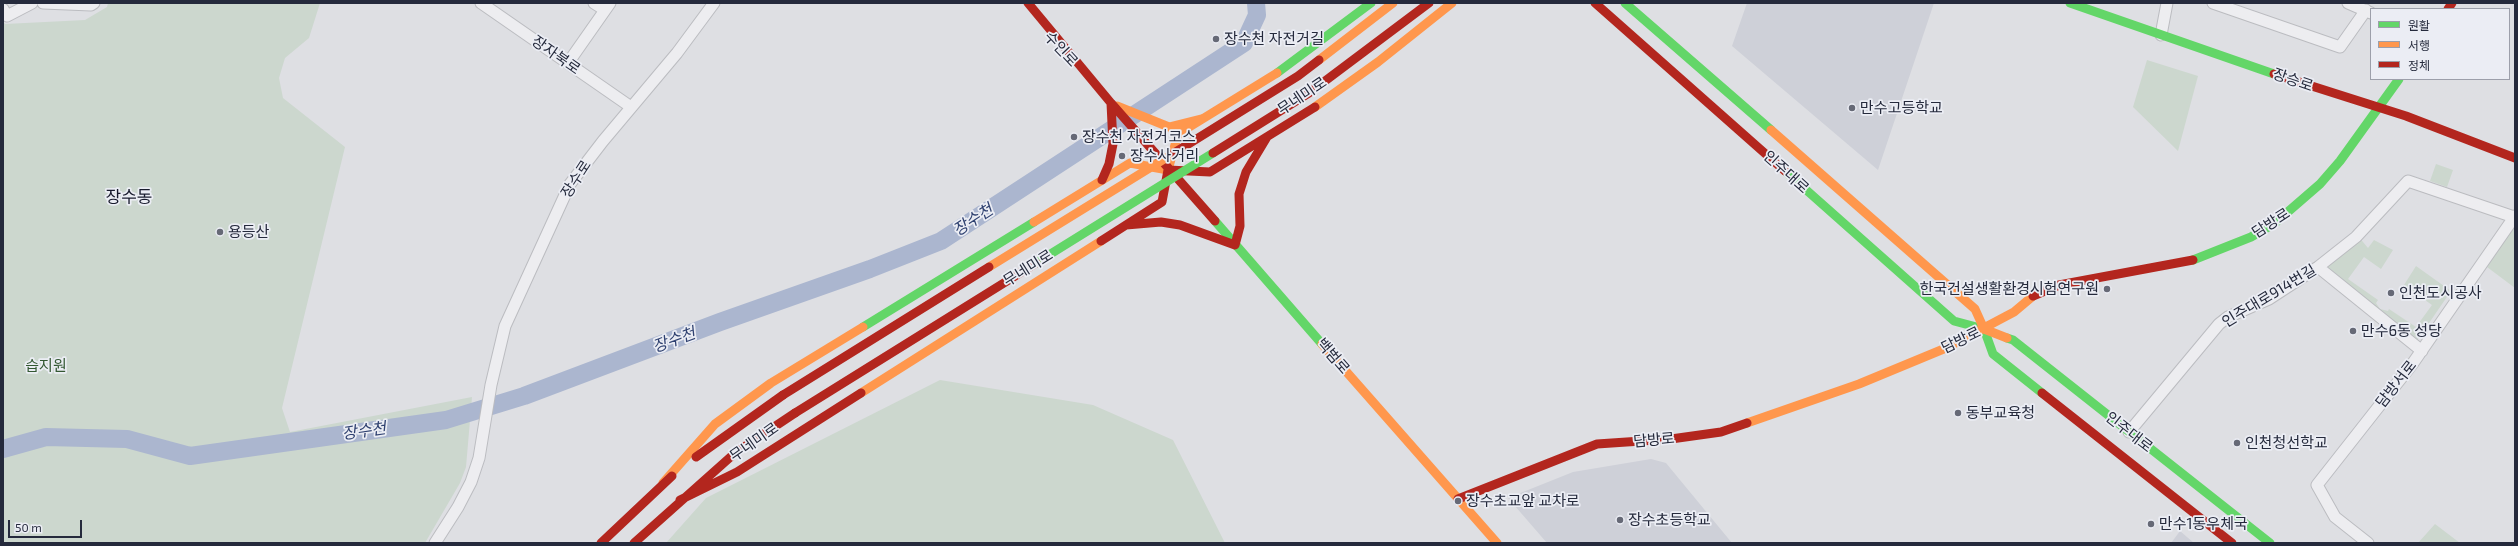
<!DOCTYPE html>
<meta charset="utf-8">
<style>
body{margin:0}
#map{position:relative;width:2518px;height:546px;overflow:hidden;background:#dedfe3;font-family:"Exo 2","Noto Sans KR",sans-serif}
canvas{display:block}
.frame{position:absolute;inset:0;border:4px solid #252a3c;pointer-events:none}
.legend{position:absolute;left:2370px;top:8px;width:140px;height:72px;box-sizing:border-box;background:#ebedf4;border:1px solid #9c9faa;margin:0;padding:5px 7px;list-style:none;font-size:12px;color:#252a3c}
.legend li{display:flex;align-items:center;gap:8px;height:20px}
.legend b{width:20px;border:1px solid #9c9faa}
.scale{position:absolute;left:8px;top:520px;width:74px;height:18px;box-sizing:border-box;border:2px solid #252a3c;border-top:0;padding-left:5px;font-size:12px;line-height:14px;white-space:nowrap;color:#252a3c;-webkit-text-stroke:3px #ebedf4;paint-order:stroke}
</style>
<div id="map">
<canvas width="2518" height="546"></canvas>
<div class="frame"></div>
<ul class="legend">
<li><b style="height:5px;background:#63d668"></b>원활</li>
<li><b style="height:5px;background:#ff974d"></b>서행</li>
<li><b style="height:5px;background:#b3261e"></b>정체</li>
</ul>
<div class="scale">50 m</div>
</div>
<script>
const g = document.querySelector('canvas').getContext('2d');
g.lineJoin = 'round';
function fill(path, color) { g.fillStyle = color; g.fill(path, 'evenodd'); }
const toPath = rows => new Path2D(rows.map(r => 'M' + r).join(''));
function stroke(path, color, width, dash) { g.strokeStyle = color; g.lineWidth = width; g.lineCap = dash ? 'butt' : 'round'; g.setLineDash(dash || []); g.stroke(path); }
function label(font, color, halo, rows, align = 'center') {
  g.font = font + ' "Exo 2","Noto Sans KR",sans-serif'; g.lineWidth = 3.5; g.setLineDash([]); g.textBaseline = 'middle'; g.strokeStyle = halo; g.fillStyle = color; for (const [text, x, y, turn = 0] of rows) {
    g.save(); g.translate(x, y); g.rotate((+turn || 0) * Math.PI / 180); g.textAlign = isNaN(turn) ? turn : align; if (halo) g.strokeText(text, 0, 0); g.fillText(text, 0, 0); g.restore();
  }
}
fill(toPath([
 [1747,3,1934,3,1878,170,1732,46],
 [1651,459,1666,463,1732,543,1547,543,1508,498,1573,472],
 [2180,531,2194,543,2171,543]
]), '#ced0d8');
fill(toPath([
 [108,3,320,3,309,38,285,58,279,78,283,98,345,147,282,408,290,432,472,397,466,467,460,483,425,543,3,543,3,21,5,24,85,20,107,7],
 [2147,60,2198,76,2178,151,2133,107],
 [2436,164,2453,170,2447,187,2430,181],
 [2514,225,2515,225,2515,288,2487,267],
 [2358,236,2368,248,2374,240,2393,250,2381,269,2364,257,2348,279,2378,300,2376,303,2380,309,2388,311,2389,309,2416,327,2432,305,2404,285,2416,266,2451,291,2416,342,2323,269],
 [940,380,1093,405,1173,440,1225,543,666,543,706,498],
 [2435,524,2460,543,2418,543]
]), '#ccd7ce');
stroke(toPath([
 [3,449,46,437,127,439,190,456,446,420,524,396,720,322,870,269,941,241,1244,43,1257,15,1256,3]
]), '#abb6cf', 18);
const street = toPath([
 [43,3,91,5,94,3],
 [481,3,631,107],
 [594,3,605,10],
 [2213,3,2340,47,2366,10],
 [2348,3,2371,13],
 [3,9,7,16,32,3],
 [2161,35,2167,3],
 [568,63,610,3],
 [2318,267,2422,351],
 [2129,432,2219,324,2228,317,2269,299,2318,267,2356,237,2408,181,2514,217],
 [435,543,458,507,471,482,479,458,491,385,505,326,570,184,603,141,677,53,714,3],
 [2368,543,2335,517,2317,485,2413,363,2515,216]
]);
stroke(street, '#bbbcc0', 13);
stroke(street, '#ededf0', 11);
stroke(toPath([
 [1625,3,1771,130],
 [2070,3,2274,74],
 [1277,73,1371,3],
 [1786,172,1954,321,1984,329,1993,354,2042,393],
 [1215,221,1322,344],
 [2193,260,2251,237,2275,223,2320,184,2340,161,2399,79],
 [863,327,1034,222],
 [2007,338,2013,340,2270,543]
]), '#63d668', 9);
stroke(toPath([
 [1117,106,1169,127,1201,119],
 [1315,107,1378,62,1452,3],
 [1771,130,1975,309,1984,329,2007,338],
 [1034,222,1130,163,1168,170,1178,134,1277,73],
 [1322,344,1497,543],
 [861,393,1101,241],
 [1747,423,1859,384,1946,348,2014,312,2033,296],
 [663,483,715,424,771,383,863,327]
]), '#ff974d', 9);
stroke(toPath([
 [1028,3,1111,103,1215,221],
 [1595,3,1786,172],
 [2448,9,2452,3],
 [2274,74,2406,116,2515,158],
 [1102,180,1109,164,1113,144,1111,103],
 [1126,225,1161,222,1180,225,1235,245,1240,226,1239,194,1246,172,1267,137],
 [1101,241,1162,202,1168,170,1210,172,1315,107],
 [2033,296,2059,285,2193,260],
 [2042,393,2232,543],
 [696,457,783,395],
 [1458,499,1597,444,1671,439,1721,432,1747,423],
 [680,500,737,472,861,393],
 [601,543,672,476],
 [634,543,735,453,795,413]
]), '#b3261e', 9);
stroke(toPath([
 [1036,263,1213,153]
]), '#63d668', 9);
stroke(toPath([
 [1319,60,1393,3],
 [989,267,1174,153]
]), '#ff974d', 9);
stroke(toPath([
 [1174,153,1298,76,1319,60],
 [1213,153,1309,93,1429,3],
 [783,395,989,267],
 [795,413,1036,263]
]), '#b3261e', 9);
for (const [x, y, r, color] of [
 [1216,39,4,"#666976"],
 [1852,108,4,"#666976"],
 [1074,137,4,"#666976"],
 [1122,156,4,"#666976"],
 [220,232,4,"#666976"],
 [2107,289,4,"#666976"],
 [2391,293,4,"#666976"],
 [2353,331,4,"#666976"],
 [1958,413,4,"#666976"],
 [2237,443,4,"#666976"],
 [1458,501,4,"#666976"],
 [1620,520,4,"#666976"],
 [2151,524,4,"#666976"]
]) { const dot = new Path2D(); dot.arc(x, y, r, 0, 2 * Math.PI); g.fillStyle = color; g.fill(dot); stroke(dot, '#ebedf4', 1.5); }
label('15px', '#252a3c', '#ebedf4', [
 ["장수천 자전거길",1224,39],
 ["만수고등학교",1860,108],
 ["장수천 자전거코스",1082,137],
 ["장수사거리",1130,156],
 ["용등산",228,232],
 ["한국건설생활환경시험연구원",2099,289,"right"],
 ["인천도시공사",2399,293],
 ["만수6동 성당",2361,331],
 ["동부교육청",1966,413],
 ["인천청선학교",2245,443],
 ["장수초교앞 교차로",1466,501],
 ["장수초등학교",1628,520],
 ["만수1동우체국",2159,524]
], 'left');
label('15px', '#252a3c', '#ebedf4', [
 ["수인로",1061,49,47],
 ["장자북로",556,55,35],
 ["장승로",2293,80,19],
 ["무네미로",1302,96,-34],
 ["인주대로",1786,172,42],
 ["장수로",576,179,-57],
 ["담방로",2271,223,-33],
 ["무네미로",1028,268,-32],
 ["인주대로914번길",2269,296,-31],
 ["담방로",1961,340,-26],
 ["백범로",1333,356,49],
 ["담방서로",2396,384,-52],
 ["인주대로",2129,432,38],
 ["담방로",1654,440,-5],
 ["무네미로",754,442,-35]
]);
label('15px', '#335832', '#ebedf4', [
 ["습지원",46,366]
]);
label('italic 16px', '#2f4170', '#ebedf4', [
 ["장수천",973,220,-33],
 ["장수천",674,340,-20],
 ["장수천",364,431,-8]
]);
label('17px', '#181b2d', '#ebedf4', [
 ["장수동",129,197]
]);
</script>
